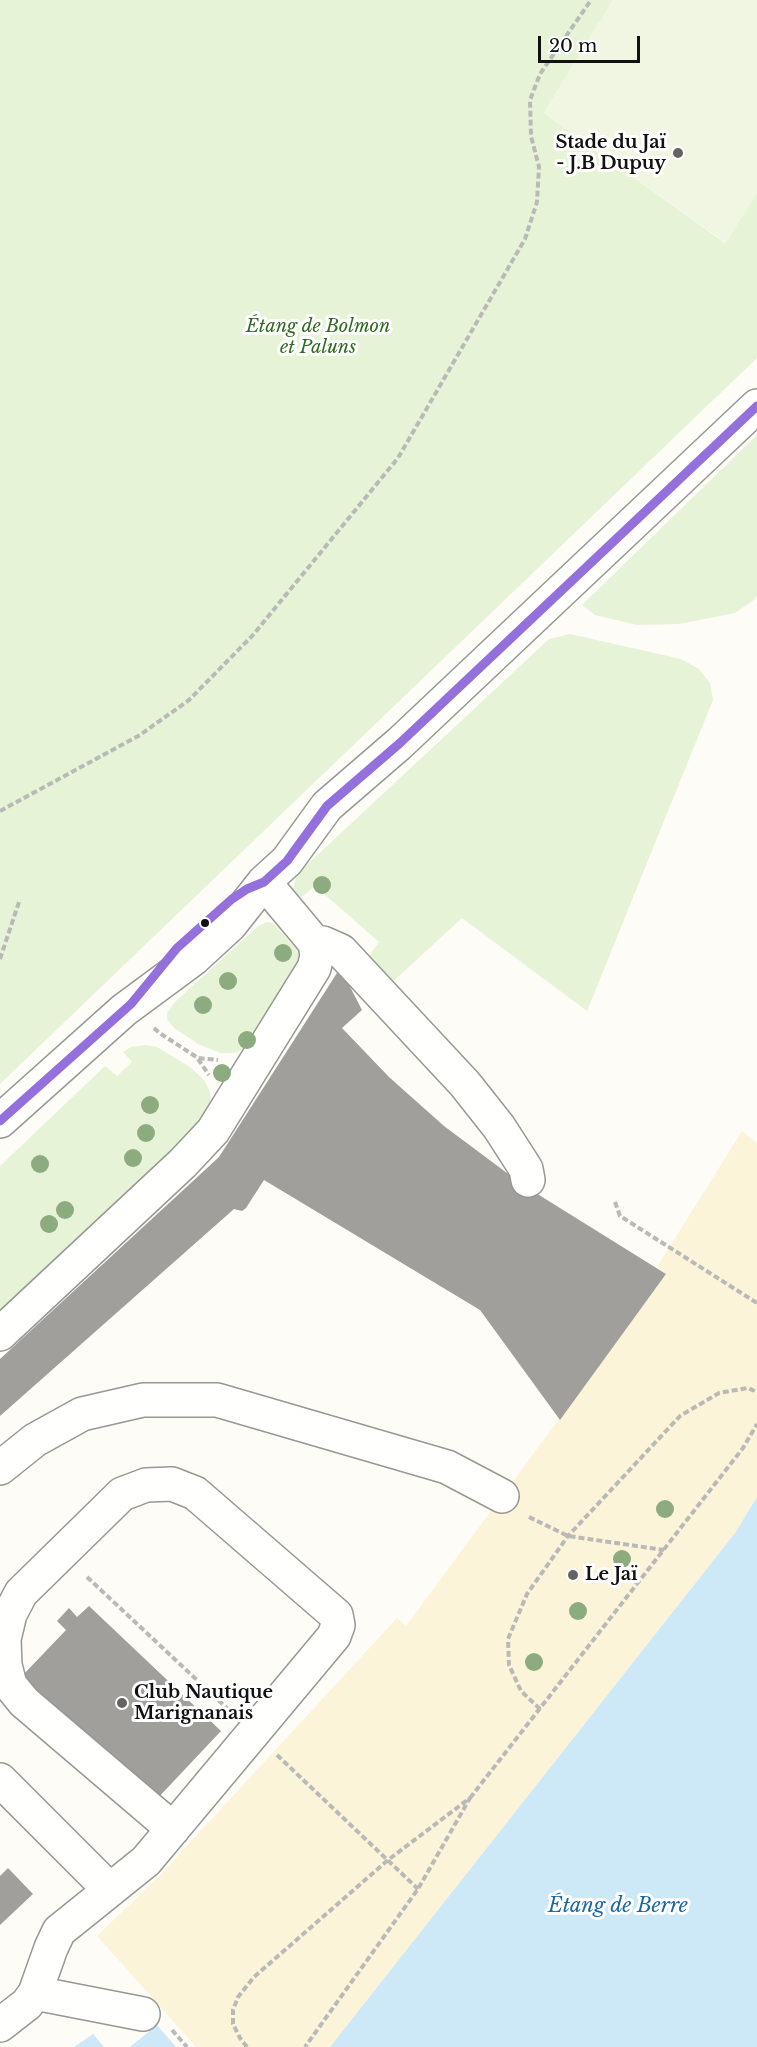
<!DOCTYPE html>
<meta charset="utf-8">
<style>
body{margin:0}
#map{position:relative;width:757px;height:2047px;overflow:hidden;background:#fdfcf7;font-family:"Libre Baskerville",serif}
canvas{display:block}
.scale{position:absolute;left:538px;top:36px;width:102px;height:27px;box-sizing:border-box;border:3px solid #111;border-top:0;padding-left:8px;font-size:18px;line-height:21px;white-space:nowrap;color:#111;-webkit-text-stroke:4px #fff;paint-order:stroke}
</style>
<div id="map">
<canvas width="757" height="2047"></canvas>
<div class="scale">20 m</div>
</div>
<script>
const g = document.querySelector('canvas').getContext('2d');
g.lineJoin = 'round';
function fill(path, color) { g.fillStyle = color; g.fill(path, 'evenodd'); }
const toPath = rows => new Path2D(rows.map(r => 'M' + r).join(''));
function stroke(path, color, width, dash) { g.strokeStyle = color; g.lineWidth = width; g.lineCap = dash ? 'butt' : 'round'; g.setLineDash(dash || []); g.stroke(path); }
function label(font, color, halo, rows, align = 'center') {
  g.font = font + ' "Libre Baskerville",serif'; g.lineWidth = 6; g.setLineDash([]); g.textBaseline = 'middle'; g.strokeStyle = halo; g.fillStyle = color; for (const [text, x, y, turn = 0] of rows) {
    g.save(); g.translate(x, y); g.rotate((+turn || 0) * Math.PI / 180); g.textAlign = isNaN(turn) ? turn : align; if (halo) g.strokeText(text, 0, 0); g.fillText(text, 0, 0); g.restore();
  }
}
fill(toPath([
 [0,0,613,0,544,113,725,243,757,193,757,358,0,1084],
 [757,435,757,596,754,600,735,613,679,624,637,625,595,615,582,605],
 [570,634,681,659,699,669,710,683,713,700,587,1011,462,918,385,989,364,963,379,942,315,886,297,901,293,889,297,874,549,639],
 [266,922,273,923,301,954,301,961,250,1045,236,1053,221,1053,200,1045,174,1028,167,1019,167,1013,175,1002,257,927],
 [146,1045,157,1047,190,1067,204,1080,210,1092,211,1105,204,1121,0,1314,0,1166,105,1066,117,1076,132,1062,123,1052,131,1047]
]), '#e7f3d7');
fill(toPath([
 [742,1131,757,1143,757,1497,735,1533,330,2047,196,2047,97,1936,161,1874,397,1618,406,1626,666,1274,657,1267]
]), '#fcf4d9');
fill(toPath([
 [613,0,757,0,757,193,726,243,544,113]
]), '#f0f6e1');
fill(toPath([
 [757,1497,757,2047,330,2047,735,1533],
 [157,2025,176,2047,130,2047],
 [93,2034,104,2047,74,2047]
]), '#cde8f7');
fill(toPath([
 [337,973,344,975,362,1010,342,1028,389,1077,444,1126,523,1185,666,1274,560,1420,480,1310,264,1180,246,1208,242,1211,234,1209,0,1416,0,1359,219,1157],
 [89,1606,221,1731,155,1801,22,1676,66,1630,57,1621,69,1608,77,1617],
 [8,1868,33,1894,0,1925,0,1876]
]), '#a19f9c');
const minor = toPath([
 [315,943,323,943,341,951,465,1084,499,1127,526,1169,528,1180],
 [0,1121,124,1010,193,959,230,925,264,882,287,861,327,806,400,743,757,406],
 [0,1334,183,1163,213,1131,314,968,317,956,315,943,264,882],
 [0,1468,35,1440,82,1414,143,1400,217,1400,447,1467,502,1496],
 [0,1780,110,1890],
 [35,1993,143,2014],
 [0,2025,27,2004,35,1993,51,1948,59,1931,146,1861,253,1733,334,1636,338,1625,336,1615,195,1493,172,1484,146,1485,122,1494,21,1593,10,1614,4,1639,5,1665,10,1685,24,1702,173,1829]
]);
stroke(minor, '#979795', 36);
stroke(toPath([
 [0,811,140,735,189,700,253,635,398,458,525,239,537,202,539,167,531,136,530,100,540,74,591,0],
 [0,959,19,902],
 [154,1028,161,1034,198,1058,218,1060],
 [198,1059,209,1075],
 [615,1202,620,1216,757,1303],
 [529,1517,568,1536,664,1550],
 [87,1577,230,1711],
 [540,1709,521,1691,509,1665,508,1639,527,1594,568,1536,680,1416,719,1393,748,1388,757,1392],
 [277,1755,418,1889],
 [470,1798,743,1448,757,1424],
 [172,2030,187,2047],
 [247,2047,240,2038,233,2024,233,2010,238,1997,254,1977,388,1860,470,1798,418,1889,305,2047]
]), '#b9b9b8', 4, [6, 3]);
stroke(minor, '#fffffe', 33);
stroke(toPath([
 [0,1121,131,1004,177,948,232,899,247,889,264,882,287,861,327,806,400,743,757,406]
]), '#9370db', 9);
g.fillStyle = '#8cac80';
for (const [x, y] of [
 [322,885],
 [283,953],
 [228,981],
 [203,1005],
 [247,1040],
 [222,1073],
 [150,1105],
 [146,1133],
 [133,1158],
 [40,1164],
 [65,1210],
 [49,1224],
 [665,1509],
 [622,1559],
 [578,1611],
 [534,1662]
]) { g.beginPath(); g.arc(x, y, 9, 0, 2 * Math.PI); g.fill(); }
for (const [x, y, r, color] of [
 [678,153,6,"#646362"],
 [205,923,5,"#111"],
 [573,1575,6,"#646362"],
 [122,1703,6,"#646362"]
]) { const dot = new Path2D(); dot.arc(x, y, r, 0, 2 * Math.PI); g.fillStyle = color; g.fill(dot); stroke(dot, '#fff', 2); }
label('bold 18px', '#111', '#fff', [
 ["Stade du Jaï",666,143,"right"],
 ["- J.B Dupuy",666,164,"right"],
 ["Le Jaï",585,1575],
 ["Club Nautique",134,1693],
 ["Marignanais",134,1714]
], 'left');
label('italic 18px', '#2f6b1f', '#fff', [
 ["Étang de Bolmon",318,327],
 ["et Paluns",318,348]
]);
label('italic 20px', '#1768a6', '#fff', [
 ["Étang de Berre",618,1906]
]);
</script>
